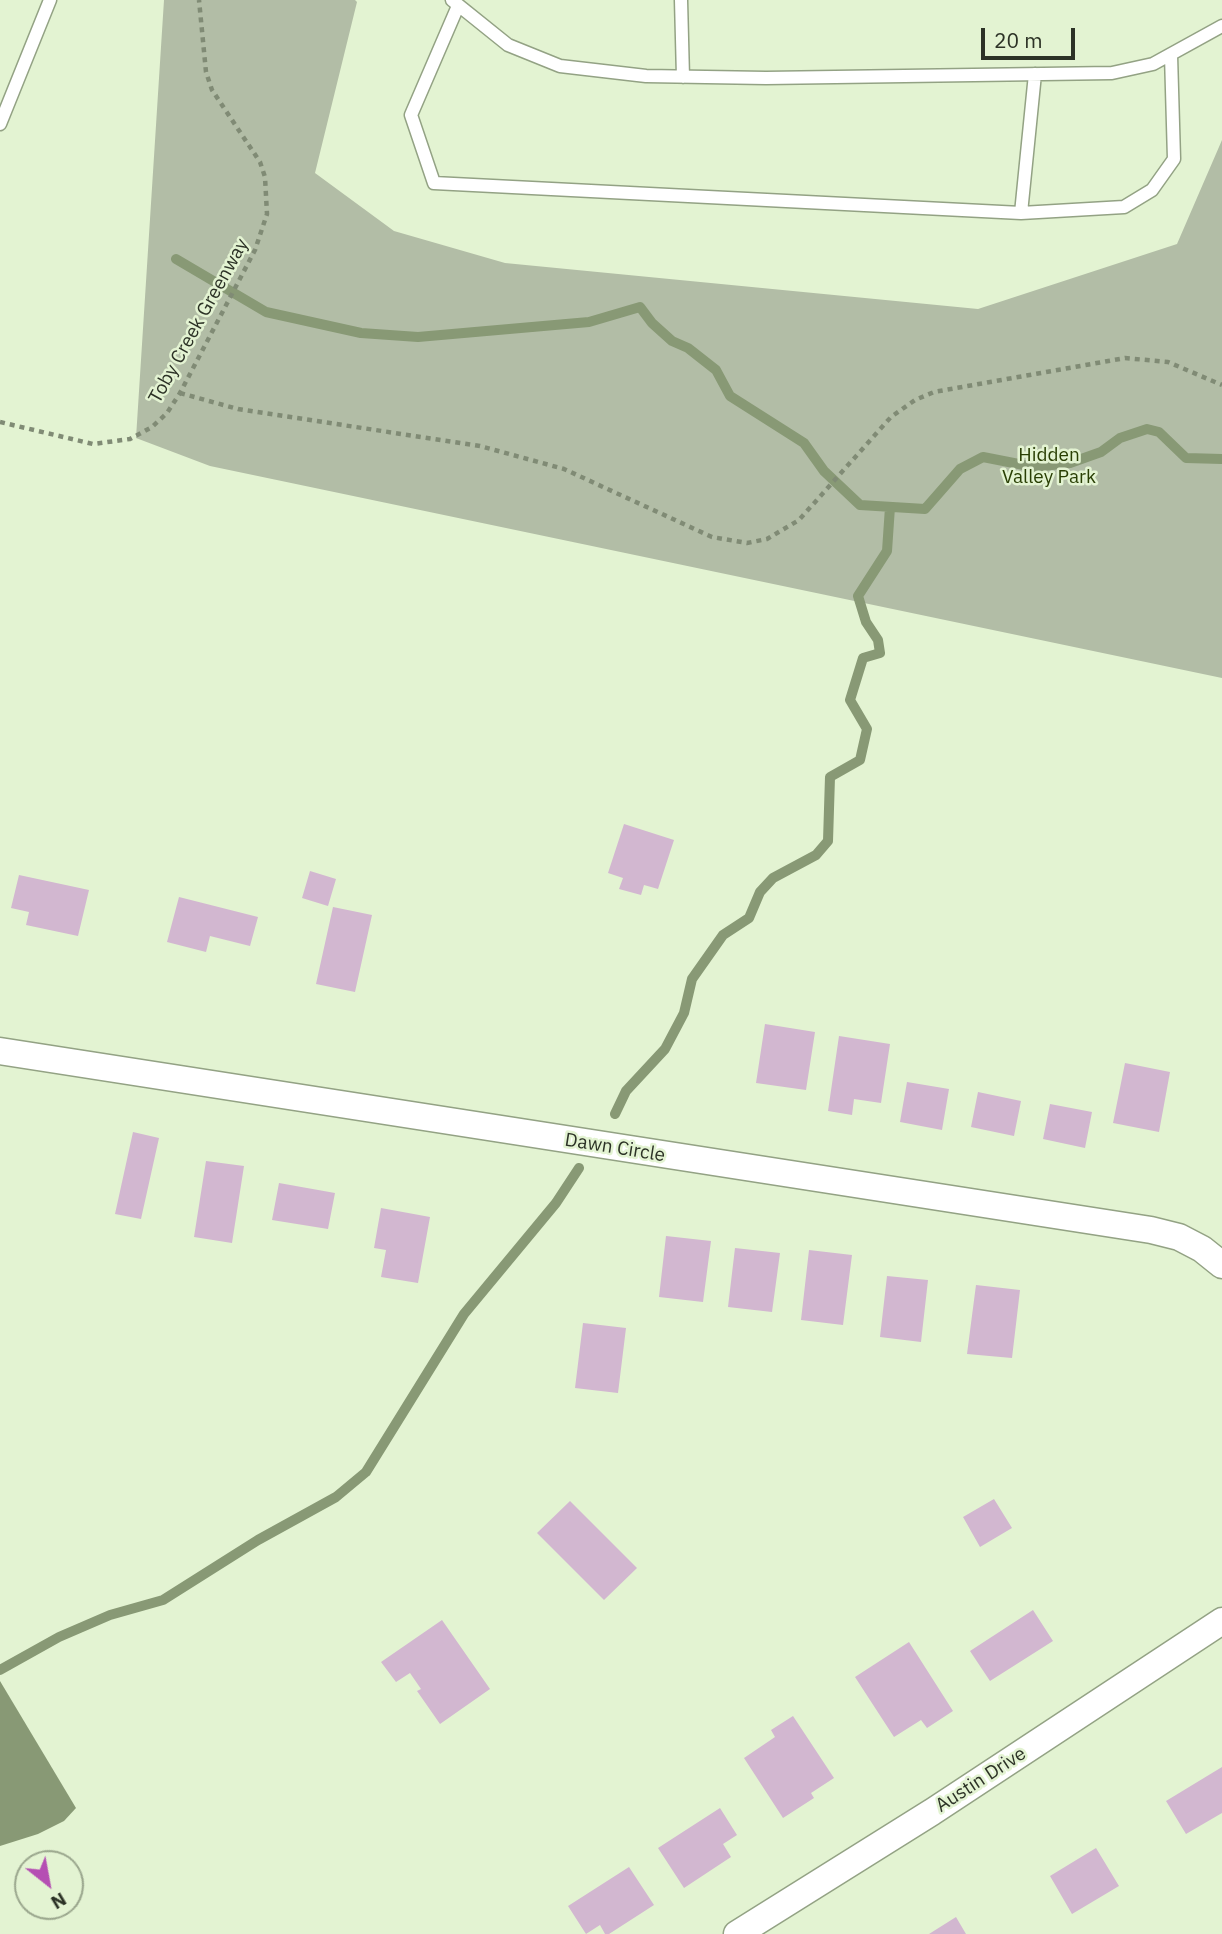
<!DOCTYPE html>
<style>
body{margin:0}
#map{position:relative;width:1222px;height:1934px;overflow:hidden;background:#e3f3d2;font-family:"IBM Plex Sans",sans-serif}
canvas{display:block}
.north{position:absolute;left:14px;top:1850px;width:70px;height:70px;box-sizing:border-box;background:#e3f3d2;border:2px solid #9aa68d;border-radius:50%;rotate:149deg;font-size:19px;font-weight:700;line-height:28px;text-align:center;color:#2c3226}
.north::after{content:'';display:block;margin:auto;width:24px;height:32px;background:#b54fb3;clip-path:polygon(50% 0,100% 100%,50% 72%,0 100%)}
.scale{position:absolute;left:981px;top:28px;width:94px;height:32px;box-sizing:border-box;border:4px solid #2c3226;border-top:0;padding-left:9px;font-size:21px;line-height:24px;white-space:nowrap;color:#2c3226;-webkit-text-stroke:5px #e3f3d2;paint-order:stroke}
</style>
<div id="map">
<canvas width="1222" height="1934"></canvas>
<div class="north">N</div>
<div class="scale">20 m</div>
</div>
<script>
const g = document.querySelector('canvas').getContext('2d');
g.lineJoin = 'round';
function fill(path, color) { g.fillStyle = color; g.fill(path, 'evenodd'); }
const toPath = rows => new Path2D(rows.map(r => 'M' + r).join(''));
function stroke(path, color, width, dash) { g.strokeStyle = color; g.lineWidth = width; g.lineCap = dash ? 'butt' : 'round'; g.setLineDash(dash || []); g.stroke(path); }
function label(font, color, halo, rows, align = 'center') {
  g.font = font + ' "IBM Plex Sans",sans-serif'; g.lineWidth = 5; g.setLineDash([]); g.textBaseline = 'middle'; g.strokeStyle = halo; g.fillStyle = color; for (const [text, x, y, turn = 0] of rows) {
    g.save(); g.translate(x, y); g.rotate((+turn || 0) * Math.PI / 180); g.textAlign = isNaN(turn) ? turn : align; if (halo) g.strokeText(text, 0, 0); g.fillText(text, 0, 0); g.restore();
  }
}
fill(toPath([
 [164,0,355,0,357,2,315,173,394,231,505,263,978,309,1177,244,1222,140,1222,678,210,466,136,438]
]), '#b2bda6');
fill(toPath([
 [0,1681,76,1808,64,1821,38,1834,0,1846]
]), '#889975');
stroke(toPath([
 [176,259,266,312,361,333,418,337,589,322,640,307,652,323,672,341,688,348,716,370,730,396,804,443,824,471,860,505,925,509,960,469,983,457,1034,467,1070,463,1101,452,1120,438,1147,429,1159,432,1186,458,1222,459],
 [615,1114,626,1091,665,1049,684,1013,692,979,723,935,749,918,760,892,773,878,816,855,828,841,830,777,860,760,867,729,850,700,863,658,880,653,878,640,866,622,858,596,887,551,890,507],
 [0,1670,59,1637,110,1615,163,1600,258,1540,336,1497,366,1472,464,1314,556,1203,579,1168]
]), '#889975', 10);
fill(toPath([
 [624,824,674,840,658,889,644,885,641,895,619,889,623,878,608,873],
 [310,871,336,879,328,906,302,898],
 [19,875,89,890,78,936,26,925,29,912,11,908],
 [179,897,258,917,250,946,210,936,206,952,167,942],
 [333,907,372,915,355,992,316,984],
 [765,1024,815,1032,806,1090,756,1083],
 [839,1036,890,1044,881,1103,854,1099,852,1115,828,1111],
 [1125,1063,1170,1072,1159,1132,1113,1123],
 [907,1082,949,1089,942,1130,900,1122],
 [978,1092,1021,1101,1014,1136,971,1127],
 [1050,1104,1092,1112,1085,1148,1043,1139],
 [133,1132,159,1138,141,1219,115,1214],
 [206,1161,244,1166,232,1243,194,1237],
 [279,1183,335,1193,328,1229,272,1220],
 [381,1208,430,1217,418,1283,381,1277,386,1250,374,1248],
 [666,1236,711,1241,703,1302,659,1297],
 [735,1248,780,1253,772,1312,728,1307],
 [809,1250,852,1255,843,1325,801,1320],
 [887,1276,928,1280,921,1342,880,1337],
 [976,1285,1020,1290,1012,1358,967,1354],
 [583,1323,626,1328,618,1393,575,1388],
 [994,1499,1012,1528,980,1547,963,1517],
 [570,1501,637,1568,604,1600,537,1533],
 [1033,1610,1053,1641,990,1681,970,1651],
 [442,1620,490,1689,440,1724,417,1691,421,1689,410,1673,396,1682,381,1662],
 [909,1642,953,1711,927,1728,921,1720,894,1737,855,1677],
 [793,1716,834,1778,811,1793,814,1798,783,1818,744,1758,775,1737,771,1730],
 [1222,1767,1222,1813,1186,1834,1166,1801],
 [720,1808,737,1835,723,1844,731,1857,684,1888,658,1848],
 [1096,1848,1119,1886,1072,1914,1050,1876],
 [629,1867,654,1905,609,1934,605,1934,600,1925,586,1934,568,1906],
 [956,1917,966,1934,929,1934]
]), '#d2b7d0');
const service = toPath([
 [452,0,508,45,560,66,646,76,766,78,1112,73,1153,64,1222,26],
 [681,0,683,77],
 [458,6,411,115,434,183,1021,213],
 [1035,74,1021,213,1124,207,1152,190,1174,159,1171,55],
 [0,124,50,0]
]);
const minor = toPath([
 [0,1051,1151,1230,1179,1237,1202,1249,1222,1265],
 [737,1934,932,1812,1222,1621]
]);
stroke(service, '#93a284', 15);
stroke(minor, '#93a284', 29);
stroke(toPath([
 [180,393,238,409,480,446,564,469,712,537,747,543,767,539,799,520,891,417,915,400,934,392,1125,358,1168,362,1222,385],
 [0,422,93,444,130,439,152,427,167,413,180,393,255,250,267,214,265,177,260,162,212,90,206,72,199,0]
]), '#808b75', 4.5, [5, 5]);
stroke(service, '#fff', 12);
stroke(minor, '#fff', 26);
label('19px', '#2c3226', '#e3f3d2', [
 ["Toby Creek Greenway",199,321,-61],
 ["Dawn Circle",615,1148,9],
 ["Austin Drive",981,1780,-33]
]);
label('19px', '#293f04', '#e3f3d2', [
 ["Hidden",1049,456],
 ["Valley Park",1049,478]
]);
</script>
